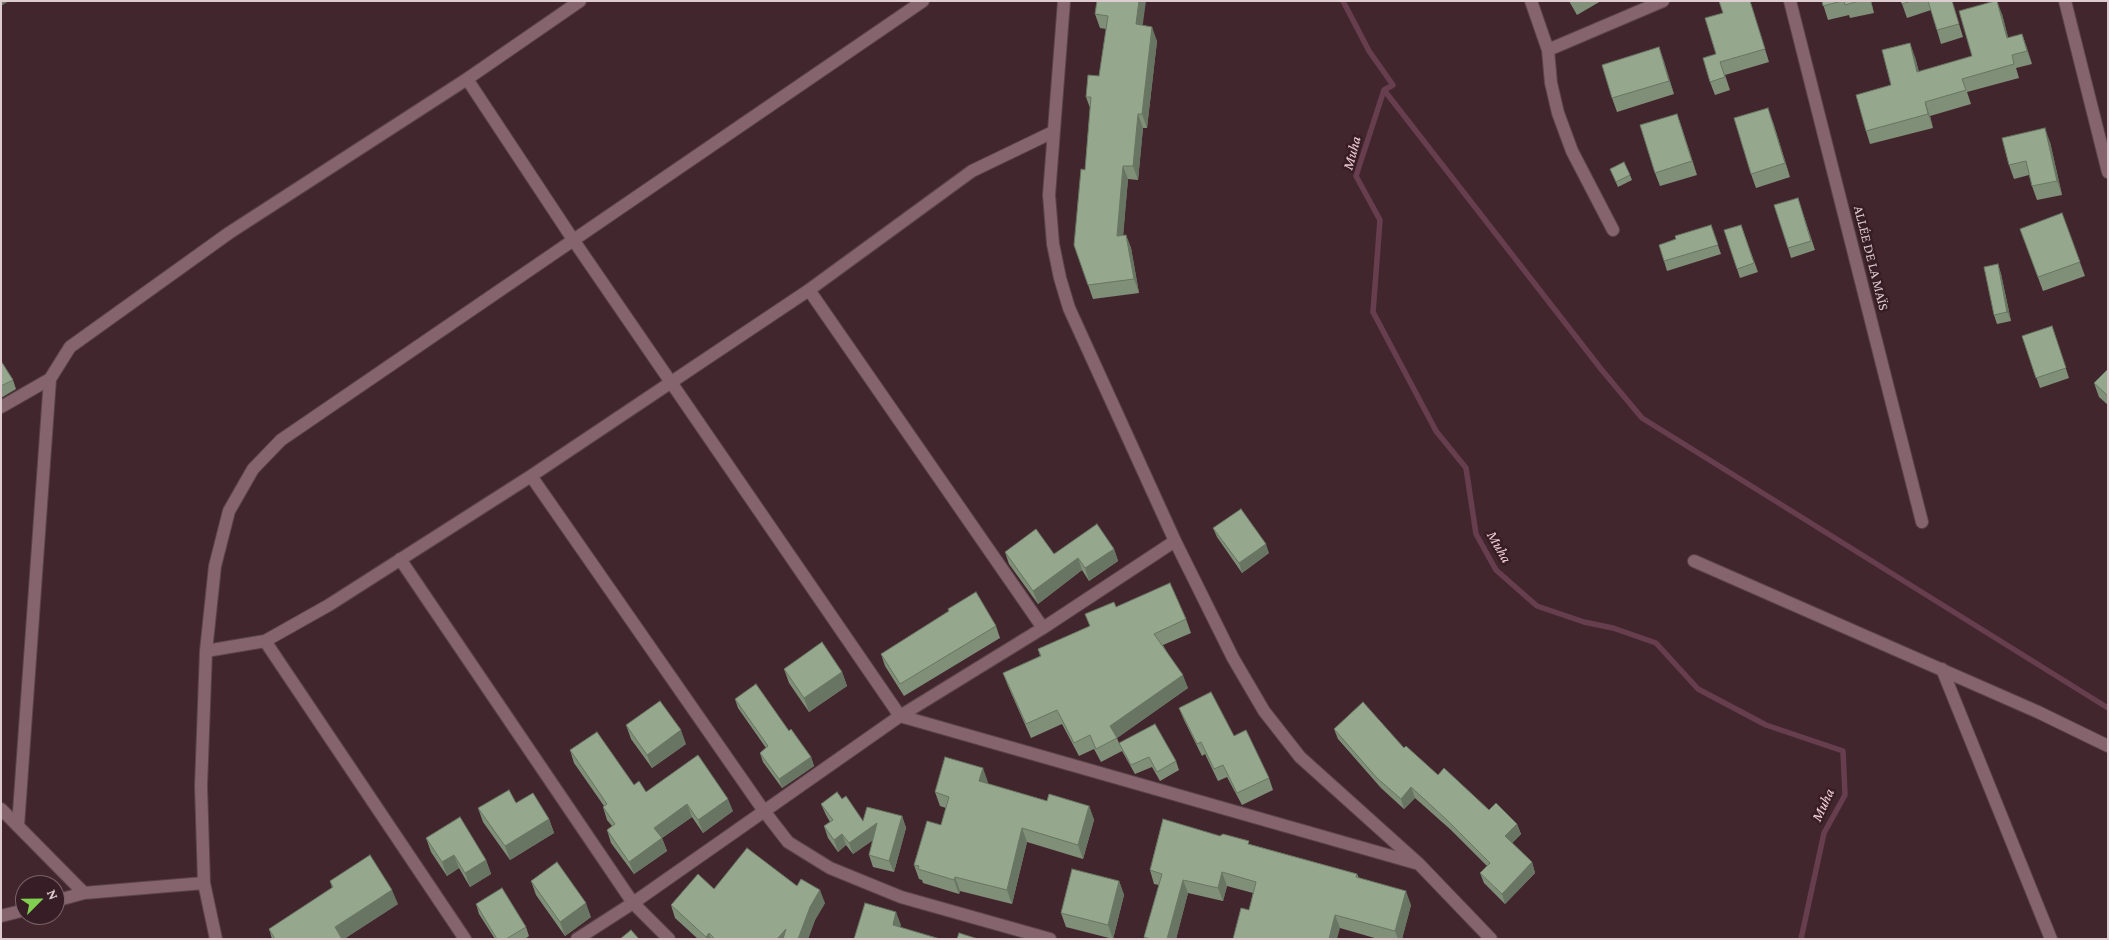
<!DOCTYPE html>
<meta charset="utf-8">
<style>
body{margin:0}
#map{position:relative;width:2109px;height:940px;overflow:hidden;background:#42262e;font-family:"Crimson Pro",serif}
canvas{display:block}
.frame{position:absolute;inset:0;border:2px solid #deccd0;pointer-events:none}
.north{position:absolute;left:15px;top:875px;width:50px;height:50px;box-sizing:border-box;background:#371d25;border:1px solid #7a6369;border-radius:50%;rotate:67deg;font-size:14px;font-weight:700;line-height:20px;text-align:center;color:#deccd0}
.north::after{content:'';display:block;margin:auto;width:18px;height:22px;background:#81d050;clip-path:polygon(50% 0,100% 100%,50% 72%,0 100%)}
</style>
<div id="map">
<canvas width="2109" height="940"></canvas>
<div class="frame"></div>
<div class="north">N</div>
</div>
<script>
const g = document.querySelector('canvas').getContext('2d');
g.lineJoin = 'round';
const toPath = rows => new Path2D(rows.map(r => 'M' + r).join(''));
function stroke(path, color, width, dash) { g.strokeStyle = color; g.lineWidth = width; g.lineCap = dash ? 'butt' : 'round'; g.setLineDash(dash || []); g.stroke(path); }
function fill(path, color) { g.fillStyle = color; g.fill(path, 'evenodd'); }
function label(font, color, halo, rows, align = 'center') {
  g.font = font + ' "Crimson Pro",serif'; g.lineWidth = 5; g.setLineDash([]); g.textBaseline = 'middle'; g.strokeStyle = halo; g.fillStyle = color; for (const [text, x, y, turn = 0] of rows) {
    g.save(); g.translate(x, y); g.rotate((+turn || 0) * Math.PI / 180); g.textAlign = isNaN(turn) ? turn : align; if (halo) g.strokeText(text, 0, 0); g.fillText(text, 0, 0); g.restore();
  }
}
stroke(toPath([
 [1343,1,1369,51,1393,85,1384,90,1356,176,1380,220,1373,312,1436,431,1466,468,1476,534,1496,570,1537,606,1584,622,1613,628,1656,643,1698,689,1766,725,1843,751,1845,795,1824,833,1801,939],
 [1384,90,1601,369,1642,418,2108,708]
]), '#673e4e', 5.5);
const minor = toPath([
 [1064,1,1049,195,1053,244,1060,278,1069,308,1175,541,1233,658,1264,711,1300,757,1419,864,1491,939],
 [1531,1,1548,50,1551,83,1558,113,1572,151,1613,230],
 [1790,1,1922,522],
 [2065,1,2108,172],
 [1548,50,1663,1],
 [467,79,574,241,900,716,1419,864],
 [809,290,1043,628],
 [1,407,50,379],
 [531,476,764,811,788,842,830,868,901,897,1050,939],
 [400,559,633,903,669,939],
 [1694,561,2038,712,2108,746],
 [265,641,465,939],
 [206,651,265,641,329,605,531,476,809,290,972,171,1053,132],
 [1942,669,2051,939],
 [1,809,84,893,204,883],
 [18,826,50,379,70,347,229,233,467,79,580,1],
 [55,901,84,893],
 [1,916,25,910],
 [216,939,204,883,201,786,206,651,215,566,229,511,253,469,281,440,923,1],
 [577,939,633,903,900,716,1043,628,1175,541]
]);
stroke(minor, '#5b444b', 14);
stroke(minor, '#85646d', 12);
fill(toPath([
 [1097,1,1143,26,1157,41,1147,128,1143,128,1138,180,1128,179,1123,235,1126,235,1131,248,1139,293,1093,299,1074,245,1085,170,1090,108,1086,97,1099,76,1106,29,1100,28,1095,14],
 [1569,1,1601,1,1577,15],
 [1750,1,1769,62,1725,75,1730,90,1715,95,1710,82,1716,54,1723,13],
 [1822,1,1871,1,1874,13,1850,18,1849,15,1828,20],
 [1901,1,1952,1,1963,37,1941,44,1931,10,1907,18],
 [2002,14,2008,38,2022,34,2032,64,2016,68,2019,78,1967,92,1971,104,1930,116,1933,128,1870,144,1866,131,1891,85,1915,57,1919,72,1972,56],
 [1659,47,1674,94,1617,112,1612,98],
 [1677,114,1697,175,1660,186,1655,173],
 [1773,122,1790,177,1756,188,1751,174],
 [2050,142,2062,195,2037,200,2032,186,2029,175,2014,179,2009,165],
 [1610,169,1630,175,1632,180,1618,187],
 [1798,198,1815,250,1791,258,1788,248],
 [2062,213,2085,276,2043,291,2020,229],
 [1711,225,1721,254,1667,271,1664,261],
 [1741,225,1758,272,1740,278,1737,269],
 [1998,264,2001,274,2011,321,1997,324,1994,315],
 [2052,326,2069,378,2040,388,2022,336],
 [1,361,13,380,16,389,1,398],
 [2108,369,2108,405,2099,397,2094,383],
 [1213,528,1269,553,1242,573,1217,537],
 [1114,549,1118,561,1089,581,1082,570,1038,604,1009,564,1005,552,1054,554],
 [1116,607,1186,619,1191,633,1163,645,1188,688,1117,738,1119,743,1176,761,1179,770,1160,781,1152,767,1135,774,1122,751,1101,762,1094,749,1079,756,1062,724,1031,738,1008,686,1003,673,1040,656,1038,649,1090,626,1085,614],
 [948,609,996,626,1000,638,904,696,885,666,881,654,949,612],
 [784,669,842,672,847,686,809,712,789,683],
 [735,699,789,731,811,757,814,766,782,788,763,762,760,753,766,748,738,708],
 [1179,708,1234,736,1269,778,1273,790,1242,805,1227,777,1218,781,1205,754,1202,756,1184,720],
 [626,725,686,744,652,768,631,739],
 [1334,729,1404,748,1438,775,1489,810,1517,824,1521,834,1512,843,1532,862,1535,873,1505,904,1484,883,1480,873,1487,866,1451,830,1415,798,1404,809,1381,788,1338,739],
 [570,750,646,792,733,811,703,833,692,817,662,838,667,851,634,874,611,843,607,830,612,826,607,820,603,807,604,806,574,763],
 [988,782,988,784,1047,801,1089,806,1094,820,1083,859,1027,842,1012,904,960,891,959,894,923,883,922,880,919,879,914,865,941,825,946,808,940,806,935,792],
 [842,799,863,821,902,816,906,828,894,872,873,867,869,855,873,840,853,854,846,845,838,852,828,838,824,826,830,822,826,815,821,804],
 [516,803,549,819,554,833,510,860,483,822,478,808],
 [1220,836,1357,874,1359,878,1411,905,1402,939,1378,939,1340,928,1249,910,1253,893,1227,886,1223,901,1188,893,1176,939,1145,939,1144,937,1159,885,1154,884,1150,870],
 [426,838,486,860,491,874,470,887,459,868,447,876,431,852],
 [330,881,398,904,344,939,272,939,269,929,332,888],
 [531,881,591,917,565,936,536,895],
 [1119,881,1124,895,1113,939,1066,927,1061,913],
 [714,889,825,903,815,920,808,939,698,939,675,918,671,905],
 [476,904,526,927,529,936,525,939,495,939,479,914]
]), '#809078');
fill(toPath([
 [1,1,9,1,1,6],
 [1139,1,1146,1,1141,38,1136,24],
 [1870,1,1871,1,1874,13],
 [1997,1,2002,14,2012,52,2007,38],
 [1152,27,1157,41,1147,128,1142,114],
 [2022,34,2027,48,2032,64,2027,51],
 [1910,43,1915,57,1922,85,1917,72],
 [1659,47,1664,61,1674,94,1669,81],
 [1925,102,1930,116,1933,128,1928,114],
 [1768,108,1773,122,1790,177,1785,163],
 [1138,114,1143,128,1138,180,1133,166],
 [1677,114,1682,128,1697,175,1692,161],
 [2045,128,2050,142,2062,195,2057,181],
 [1123,166,1128,179,1122,250,1117,236],
 [1126,235,1131,248,1139,293,1134,279],
 [1998,264,2001,274,2011,321,2007,312],
 [1266,544,1269,553,1242,573,1239,563],
 [1114,549,1118,561,1089,581,1085,568],
 [1078,558,1082,570,1038,604,1033,591],
 [842,672,847,686,809,712,804,698],
 [1183,675,1188,688,1117,738,1110,726],
 [681,730,686,744,652,768,647,755],
 [811,757,814,766,782,788,779,779],
 [983,768,988,782,984,795,979,781],
 [1411,787,1415,798,1404,809,1401,799],
 [728,799,733,811,703,833,698,820],
 [687,804,692,817,662,838,667,851,634,874,629,862,654,828],
 [1089,806,1094,820,1083,859,1078,845],
 [902,816,906,828,894,872,889,861],
 [549,819,554,833,510,860,505,846],
 [877,823,882,834,853,854,849,843],
 [1517,824,1521,834,1509,846,1505,836],
 [1022,828,1027,842,1012,904,1007,890],
 [842,834,846,845,838,852,834,840],
 [454,855,459,868,447,876,442,862],
 [486,860,491,874,470,887,465,873],
 [1532,862,1535,873,1505,904,1502,894],
 [1222,872,1227,886,1223,901,1218,888],
 [955,877,960,891,959,894,954,880],
 [1183,880,1188,893,1176,939,1167,939],
 [1119,881,1124,895,1113,939,1108,925],
 [392,890,398,904,344,939,339,939,335,927],
 [820,890,825,903,815,920,808,939,798,939,810,907],
 [1406,891,1411,905,1402,939,1398,939,1395,931],
 [586,903,591,917,565,936,560,922],
 [896,912,901,925,897,938,893,925],
 [1335,915,1340,928,1337,939,1329,939],
 [786,929,790,939,777,939],
 [709,933,711,939,707,939,706,937]
]), '#687562');
const building = toPath([
 [1097,1,1139,1,1136,24,1152,27,1142,114,1138,114,1133,166,1123,166,1117,236,1126,235,1134,279,1088,285,1074,245,1081,169,1085,170,1091,97,1086,97,1088,75,1099,76,1108,16,1095,14,1097,1],
 [1719,1,1750,1,1765,49,1720,62,1725,77,1710,82,1703,58,1716,54,1705,18,1723,13,1719,1],
 [1822,1,1842,1,1823,6,1822,1],
 [1844,1,1859,1,1845,5,1844,1],
 [1901,1,1911,1,1902,4,1901,1],
 [1928,1,1952,1,1959,24,1937,30,1928,1],
 [1995,1,1997,1,2007,38,2022,34,2027,51,2012,55,2014,64,1962,79,1966,90,1925,102,1928,114,1866,131,1856,95,1891,85,1882,50,1910,43,1917,72,1972,56,1959,11,1995,1],
 [1659,47,1669,81,1612,98,1602,65,1659,47],
 [1768,108,1785,163,1751,174,1734,118,1768,108],
 [1677,114,1692,161,1655,173,1640,125,1677,114],
 [2045,128,2057,181,2032,186,2026,161,2009,165,2002,138,2045,128],
 [1624,162,1630,175,1616,182,1610,169,1624,162],
 [1798,198,1811,241,1788,248,1774,205,1798,198],
 [2062,213,2080,262,2038,277,2020,229,2062,213],
 [1711,225,1718,245,1664,261,1659,245,1676,239,1675,236,1711,225],
 [1741,225,1754,263,1737,269,1724,230,1741,225],
 [1998,264,2007,312,1994,315,1984,267,1998,264],
 [2052,326,2066,368,2036,378,2022,336,2052,326],
 [1,361,13,380,1,386,1,361],
 [2108,369,2108,396,2094,383,2108,369],
 [1241,509,1266,544,1239,563,1213,528,1241,509],
 [1097,524,1114,549,1085,568,1078,558,1033,591,1005,552,1036,529,1054,554,1097,524],
 [1170,583,1186,619,1154,634,1183,675,1110,726,1117,738,1096,749,1090,735,1074,743,1057,710,1026,724,1003,673,1041,656,1038,649,1090,626,1085,614,1114,602,1116,607,1170,583],
 [976,592,996,626,900,684,881,654,949,611,948,609,976,592],
 [822,642,842,672,804,698,784,669,822,642],
 [756,684,789,731,791,729,811,757,779,779,760,753,768,746,735,699,756,684],
 [1211,692,1234,736,1246,730,1269,778,1237,793,1223,765,1214,769,1201,742,1197,744,1179,708,1211,692],
 [660,701,681,730,647,755,626,725,660,701],
 [1363,702,1404,748,1406,746,1438,775,1444,768,1489,810,1496,803,1517,824,1505,836,1532,862,1502,894,1480,873,1490,863,1447,820,1411,787,1401,799,1377,778,1334,729,1363,702],
 [1155,724,1176,761,1157,772,1149,757,1131,765,1119,743,1155,724],
 [597,732,634,785,639,781,646,792,698,755,728,799,698,820,687,804,654,828,662,838,629,862,607,830,615,824,603,807,607,804,570,750,597,732],
 [945,757,983,768,979,781,1047,801,1049,794,1089,806,1078,845,1022,828,1007,890,955,877,954,880,918,869,919,866,914,865,927,821,941,825,949,797,935,792,945,757],
 [509,790,516,803,533,793,549,819,505,846,478,808,509,790],
 [837,792,842,799,846,796,863,821,867,807,902,816,889,861,869,855,877,823,849,843,842,834,834,840,824,826,833,820,821,804,837,792],
 [460,817,486,860,465,873,454,855,442,862,426,838,460,817],
 [1163,819,1220,836,1223,834,1249,841,1248,844,1357,874,1356,877,1406,891,1395,931,1335,915,1329,939,1233,939,1241,908,1249,910,1256,882,1222,872,1218,888,1183,880,1167,939,1151,939,1144,937,1162,874,1150,870,1163,819],
 [747,848,797,886,801,879,820,890,810,907,798,939,783,939,786,929,777,939,715,939,709,933,706,937,671,905,698,874,714,889,747,848],
 [370,855,392,890,335,927,342,939,275,939,269,929,333,887,330,881,370,855],
 [557,862,586,903,560,922,531,881,557,862],
 [1072,869,1119,881,1108,925,1061,913,1072,869],
 [502,888,526,927,506,939,497,939,476,904,502,888],
 [865,903,896,912,893,925,940,939,854,939,865,903],
 [631,930,639,939,620,939,631,930],
 [959,933,978,939,957,939,959,933]
]);
fill(building, '#95a78c');
stroke(building, '#687562', 1);
label('14px', '#deccd0', '#371d25', [
 ["ALLÉE DE LA MAÏS",1871,258,76]
]);
label('italic 15px', '#f6d0d9', '#371d25', [
 ["Muha",1352,153,-75],
 ["Muha",1499,547,60],
 ["Muha",1823,805,-65]
]);
</script>
